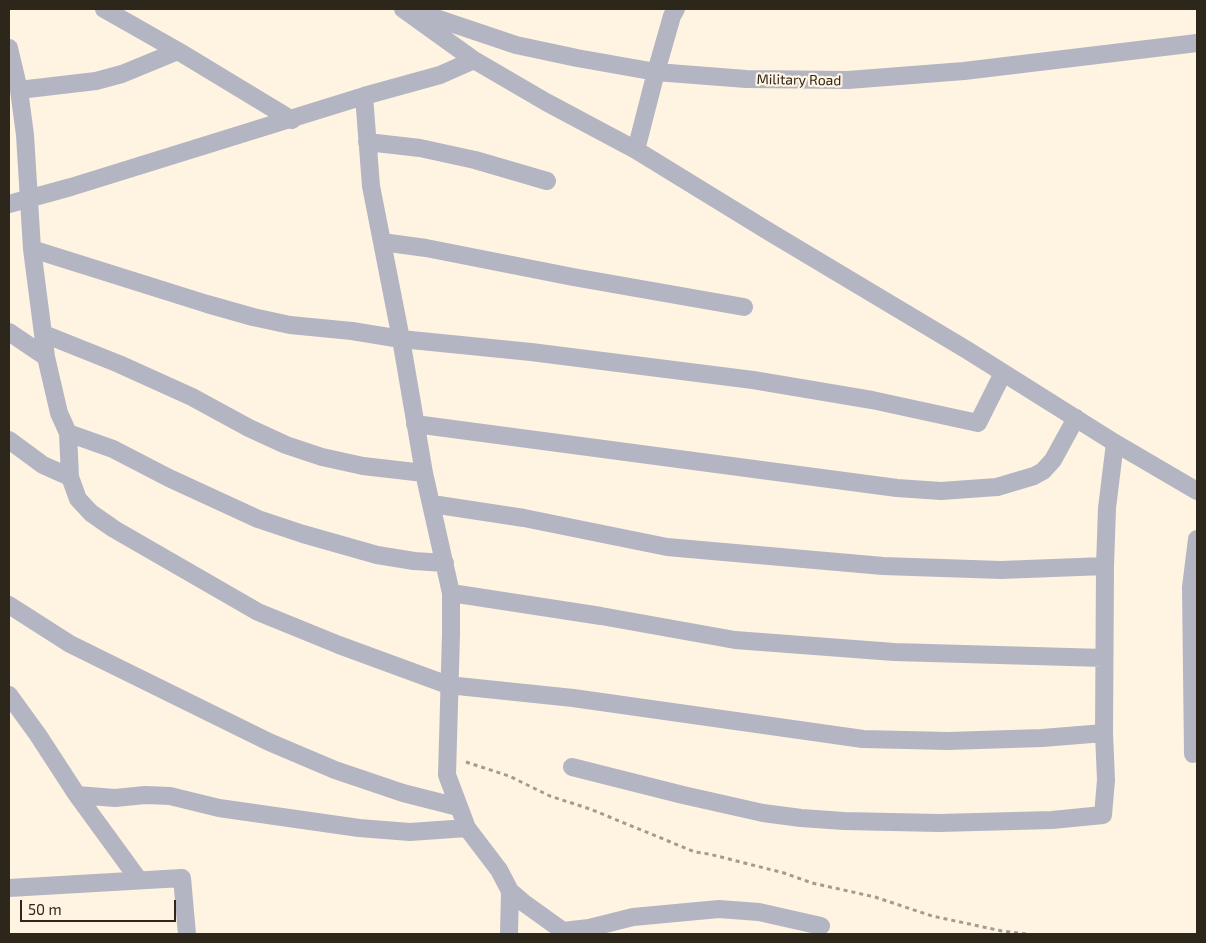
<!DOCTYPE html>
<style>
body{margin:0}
#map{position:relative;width:1206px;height:943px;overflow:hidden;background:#fff3e2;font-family:"Exo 2",sans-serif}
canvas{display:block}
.frame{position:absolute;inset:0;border:10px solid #2d261b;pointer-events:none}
.scale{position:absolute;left:20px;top:900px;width:156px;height:22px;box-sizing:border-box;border:2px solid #2d261b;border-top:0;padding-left:6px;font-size:15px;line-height:18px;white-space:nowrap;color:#2d261b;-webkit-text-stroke:4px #fff3e2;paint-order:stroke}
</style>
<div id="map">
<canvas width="1206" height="943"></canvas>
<div class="frame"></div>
<div class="scale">50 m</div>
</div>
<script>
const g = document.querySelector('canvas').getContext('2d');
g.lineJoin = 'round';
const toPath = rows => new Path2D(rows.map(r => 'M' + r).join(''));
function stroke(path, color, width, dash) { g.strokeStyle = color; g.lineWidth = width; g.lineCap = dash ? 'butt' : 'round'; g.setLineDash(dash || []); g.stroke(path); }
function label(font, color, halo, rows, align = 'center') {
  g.font = font + ' "Exo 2",sans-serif'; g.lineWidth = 4.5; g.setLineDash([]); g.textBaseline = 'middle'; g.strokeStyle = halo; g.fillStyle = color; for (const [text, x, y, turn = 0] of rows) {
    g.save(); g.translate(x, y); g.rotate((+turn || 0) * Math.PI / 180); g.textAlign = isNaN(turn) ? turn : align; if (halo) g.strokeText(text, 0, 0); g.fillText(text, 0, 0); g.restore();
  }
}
stroke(toPath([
 [466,762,509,776,550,796,590,809,695,852,709,854,784,873,812,883,875,897,932,916,1002,931,1027,934]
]), '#a59b8d', 3, [4, 4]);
stroke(toPath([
 [104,9,178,51,292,120],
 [403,9,474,60,546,102,636,150,768,231,967,350,1115,443,1197,491],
 [418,12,516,45,577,58,656,72,746,79,848,80,964,71,1197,43],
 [9,48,19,90,25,135,32,249,46,357,59,413,68,433,113,449,169,478,258,519,303,534,377,555,414,561,445,563],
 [19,90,96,81,122,74,178,51],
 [364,96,371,186,401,339,424,473,451,593,451,634,447,775,467,828,499,870,510,891,524,903,563,931],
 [367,142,420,148,475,160,547,181],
 [636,150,656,72,672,16,676,9],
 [9,204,71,187,364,96,440,75,474,60],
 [382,242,426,248,573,277,744,307],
 [32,249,207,304,253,317,290,325,352,331,401,339,531,352,753,380,872,400,978,423,1003,373],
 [9,332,46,357],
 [44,334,119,364,192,397,249,428,286,445,322,457,363,466,424,473],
 [415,424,897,488,941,491,997,487,1034,476,1043,471,1053,460,1076,418],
 [68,433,70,477,78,499,91,513,114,529,258,612,339,645,448,685,573,698,863,739,948,741,1042,738,1104,733],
 [9,440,43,465,70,477],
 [432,504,524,518,667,547,883,566,1001,570,1105,566],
 [451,593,601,616,735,640,894,652,1104,658],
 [9,605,70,644,269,742,335,770,403,793,458,807],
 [9,695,38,735,77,795,139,880],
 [1193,754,1191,587,1197,539],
 [572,767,683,795,763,813,801,818,844,821,939,823,1052,820,1103,815,1106,780,1104,733,1105,566,1107,508,1115,443],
 [77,795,115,798,145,795,170,796,219,808,359,828,410,832,467,828],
 [9,888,182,878,187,934],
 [509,934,510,891],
 [565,934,563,931,589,928,633,917,719,909,759,912,821,926]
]), '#b3b5c3', 18);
label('14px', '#2d261b', '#fff3e2', [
 ["Military Road",799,80,1]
]);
</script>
